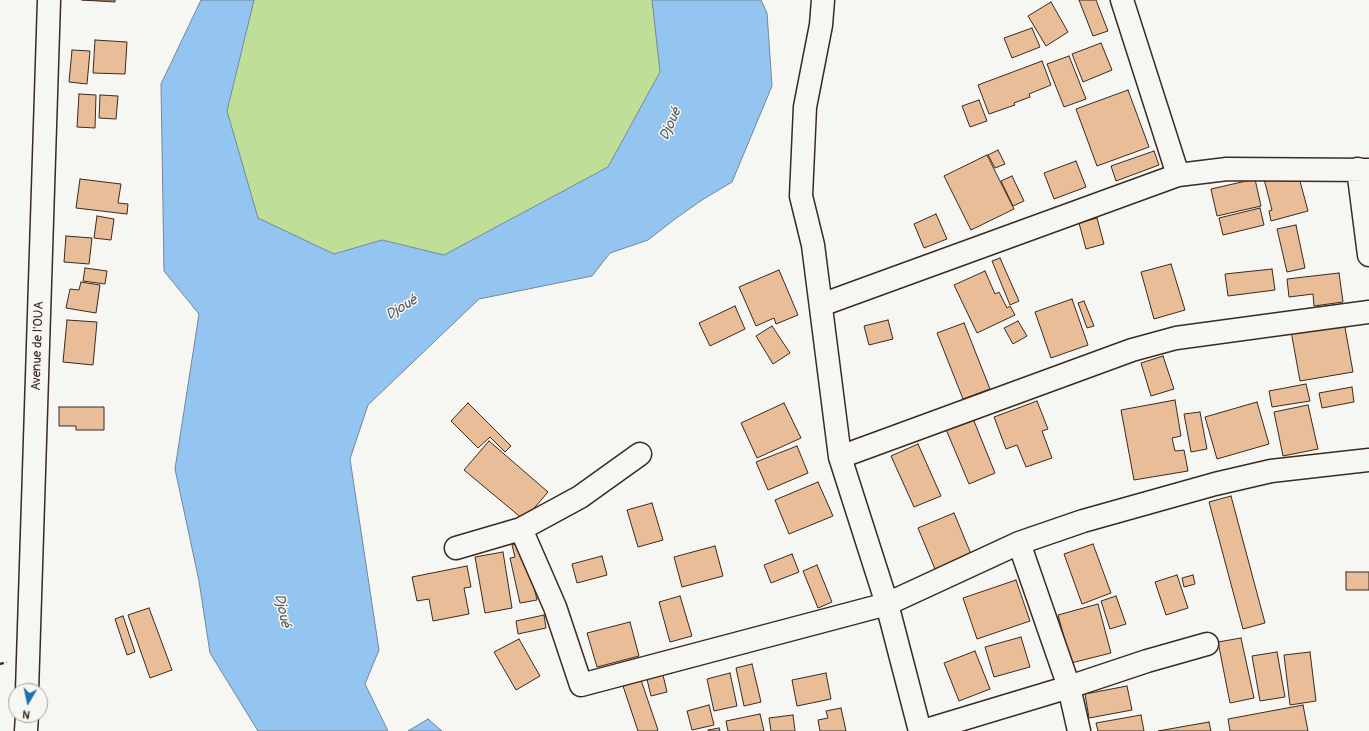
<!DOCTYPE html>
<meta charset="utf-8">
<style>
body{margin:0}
#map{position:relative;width:1369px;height:731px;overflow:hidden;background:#f6f6f2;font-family:Pangolin,sans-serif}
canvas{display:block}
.north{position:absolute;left:8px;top:683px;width:40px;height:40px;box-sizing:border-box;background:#f6f6f2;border:1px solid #aba49d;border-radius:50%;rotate:189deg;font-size:11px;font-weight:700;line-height:16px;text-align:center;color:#3b2a1e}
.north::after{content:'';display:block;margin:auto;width:14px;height:18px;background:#1f6fb2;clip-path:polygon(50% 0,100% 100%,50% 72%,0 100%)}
</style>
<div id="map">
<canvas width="1369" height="731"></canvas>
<div class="north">N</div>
</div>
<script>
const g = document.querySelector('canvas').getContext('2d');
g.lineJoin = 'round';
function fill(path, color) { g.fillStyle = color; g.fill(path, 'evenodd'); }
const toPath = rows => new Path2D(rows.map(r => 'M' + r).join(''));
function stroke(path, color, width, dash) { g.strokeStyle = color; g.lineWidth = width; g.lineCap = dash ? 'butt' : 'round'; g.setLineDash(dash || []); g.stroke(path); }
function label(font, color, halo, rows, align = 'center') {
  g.font = font + ' Pangolin,sans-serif'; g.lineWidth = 3; g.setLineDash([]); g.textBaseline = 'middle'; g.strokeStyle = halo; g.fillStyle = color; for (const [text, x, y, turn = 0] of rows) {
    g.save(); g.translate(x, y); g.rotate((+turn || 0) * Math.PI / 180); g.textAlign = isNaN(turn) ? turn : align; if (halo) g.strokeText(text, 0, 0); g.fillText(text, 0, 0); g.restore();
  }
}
fill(toPath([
 [254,0,652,0,660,72,608,167,444,255,382,240,334,254,258,219,227,111]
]), '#bfde97');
const water = toPath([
 [201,0,254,0,227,111,258,218,334,254,382,240,444,255,608,167,660,72,652,0,761,0,767,13,772,86,732,182,702,200,675,219,648,240,610,253,592,276,479,299,368,405,350,459,379,650,365,684,388,731,258,731,210,653,199,581,175,469,199,314,164,271,161,84,201,0],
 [428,719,442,731,408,731,428,719]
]);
fill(water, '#94c5f0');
stroke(water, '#70879c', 1);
const building = toPath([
 [82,0,115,0,115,2,82,0],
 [1079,0,1096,0,1108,31,1093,36,1079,0],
 [1051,2,1068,32,1046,46,1028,16,1051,2],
 [1032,28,1040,47,1012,58,1004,38,1032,28],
 [95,40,127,42,125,74,93,73,95,40],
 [1101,43,1112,70,1083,82,1072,54,1101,43],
 [72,50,90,51,87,84,69,82,72,50],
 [1069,56,1086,99,1064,107,1047,64,1069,56],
 [1042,61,1051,85,1029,94,1030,97,1014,103,1015,105,989,114,978,85,1042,61],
 [1128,90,1149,147,1097,166,1076,109,1128,90],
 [79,94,96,95,95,128,77,127,79,94],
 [100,95,118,96,116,119,99,118,100,95],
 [979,100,987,121,970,127,962,106,979,100],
 [998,150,1005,164,995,168,988,155,998,150],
 [1154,151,1159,165,1116,181,1111,166,1154,151],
 [987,155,1014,209,971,230,944,176,987,155],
 [1076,161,1086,187,1054,199,1044,173,1076,161],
 [1297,170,1308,211,1271,221,1269,211,1272,210,1264,179,1297,170],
 [1012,176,1024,201,1013,206,1001,181,1012,176],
 [80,179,121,184,118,203,128,204,127,214,76,208,80,179],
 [1255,179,1261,206,1217,216,1211,189,1255,179],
 [1260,208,1264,225,1223,235,1219,218,1260,208],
 [936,214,947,239,924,248,914,224,936,214],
 [97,216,114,219,111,240,94,238,97,216],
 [1097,218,1104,244,1086,249,1079,223,1097,218],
 [1296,225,1305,268,1287,272,1277,229,1296,225],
 [66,236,92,238,89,264,64,262,66,236],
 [1000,258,1019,301,1010,305,992,261,1000,258],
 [1171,264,1185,310,1154,319,1141,272,1171,264],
 [85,268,107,271,105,284,83,281,85,268],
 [1272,269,1275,290,1228,296,1225,274,1272,269],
 [779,270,798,315,776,324,774,318,756,326,739,287,779,270],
 [985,271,995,294,999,292,1007,308,1010,306,1015,315,977,333,954,285,985,271],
 [1339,273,1343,302,1314,306,1313,294,1289,297,1287,279,1339,273],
 [81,282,100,285,96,313,66,308,70,289,79,290,81,282],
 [1072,299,1088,345,1051,358,1035,312,1072,299],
 [1084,301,1094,326,1087,328,1078,303,1084,301],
 [735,306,745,329,710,346,699,323,735,306],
 [67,320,97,322,93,365,63,362,67,320],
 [888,320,893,339,869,345,864,326,888,320],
 [1018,321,1027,336,1013,344,1004,328,1018,321],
 [1344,322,1353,372,1300,381,1291,331,1344,322],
 [964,323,990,389,963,399,937,333,964,323],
 [772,326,790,353,773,364,756,336,772,326],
 [1163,356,1174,389,1151,396,1141,363,1163,356],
 [1306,384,1310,401,1272,407,1269,391,1306,384],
 [1352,387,1354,402,1322,408,1319,393,1352,387],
 [1175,400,1181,436,1172,438,1175,451,1184,450,1188,471,1134,480,1121,410,1175,400],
 [1037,401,1048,429,1042,431,1052,458,1026,467,1017,445,1006,449,994,417,1037,401],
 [1257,402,1269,444,1217,459,1205,417,1257,402],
 [468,403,511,446,505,452,490,437,478,448,451,421,468,403],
 [784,403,801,438,757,458,741,423,784,403],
 [1308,405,1318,449,1283,456,1274,412,1308,405],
 [59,407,104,407,104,430,76,430,76,426,59,426,59,407],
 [1200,412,1207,449,1191,452,1184,414,1200,412],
 [972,416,995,473,969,484,945,427,972,416],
 [489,441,548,492,524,520,464,470,489,441],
 [918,444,941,496,914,507,891,456,918,444],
 [797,446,808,473,768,490,756,462,797,446],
 [818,482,833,516,789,534,775,500,818,482],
 [1231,496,1265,623,1243,629,1209,502,1231,496],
 [652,503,663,540,638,547,627,510,652,503],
 [954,513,971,554,935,569,918,528,954,513],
 [524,542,537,600,520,603,510,558,515,557,512,545,524,542],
 [1093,544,1111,593,1082,604,1064,554,1093,544],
 [715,546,723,576,682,587,674,557,715,546],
 [503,552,512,608,485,613,475,557,503,552],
 [792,554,799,572,771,583,764,565,792,554],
 [602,556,607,575,577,583,572,564,602,556],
 [817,565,832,602,818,608,803,571,817,565],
 [467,566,471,587,464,588,469,614,433,621,429,599,417,601,412,577,467,566],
 [1346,572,1369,572,1369,590,1346,590,1346,572],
 [1177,575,1188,608,1166,615,1155,582,1177,575],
 [1193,575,1195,584,1184,587,1182,578,1193,575],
 [1016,580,1030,621,977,639,963,598,1016,580],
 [680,596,692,636,670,642,659,602,680,596],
 [1116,596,1126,624,1110,629,1101,601,1116,596],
 [1098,604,1111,653,1071,663,1058,615,1098,604],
 [149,608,172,670,150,678,128,615,149,608],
 [544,615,546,628,518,634,516,621,544,615],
 [123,616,135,652,127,655,115,619,123,616],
 [630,622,639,656,597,667,587,633,630,622],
 [1021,637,1030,667,994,677,985,647,1021,637],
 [1241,638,1254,698,1230,703,1218,642,1241,638],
 [519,639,540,676,516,690,494,652,519,639],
 [975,651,990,689,959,701,944,663,975,651],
 [1277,652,1285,697,1260,701,1252,656,1277,652],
 [1310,652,1316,701,1290,705,1284,655,1310,652],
 [752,664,761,702,744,706,736,668,752,664],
 [662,671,667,692,651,696,646,675,662,671],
 [730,673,737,706,714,711,707,679,730,673],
 [826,673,831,699,797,706,792,680,826,673],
 [641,680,658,730,656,731,638,731,623,686,641,680],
 [1127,686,1132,710,1089,718,1085,694,1127,686],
 [709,705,714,725,692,730,687,711,709,705],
 [1303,705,1308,731,1230,731,1228,719,1303,705],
 [841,708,846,731,820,731,818,720,828,718,826,711,841,708],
 [760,714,764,731,728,731,726,721,760,714],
 [793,715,795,731,771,731,769,718,793,715],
 [1141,715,1144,731,1098,731,1096,723,1141,715],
 [1209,722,1211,731,1158,731,1209,722],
 [719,728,720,731,708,731,708,730,719,728]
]);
fill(building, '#e8bd98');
stroke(building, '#3b2a1e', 1);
const minor = toPath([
 [823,0,821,25,805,107,801,196,813,245,840,457,887,604,920,731],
 [1122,0,1178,175],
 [1358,169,1369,255],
 [821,305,1178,175,1227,169,1369,170],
 [840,457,1132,350,1176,338,1369,312],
 [521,529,555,607,581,685,887,604,1019,543,1083,521,1215,484,1271,471,1369,460],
 [1019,543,1069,687,1079,731],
 [456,548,521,529,580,497,640,454],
 [923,731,1069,687,1147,661,1207,644]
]);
const major = toPath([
 [27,691,49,0],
 [26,731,27,715]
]);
stroke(minor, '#3b2a1e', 25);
stroke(major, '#3b2a1e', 25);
stroke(toPath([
 [0,664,7,662]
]), '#3b2a1e', 2.5, [4, 3]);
stroke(minor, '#f6f6f2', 22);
stroke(major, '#f6f6f2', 22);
label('13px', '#3b2a1e', '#f6f6f2', [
 ["Avenue de l'OUA",38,346,-88]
]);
label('italic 14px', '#56585d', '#f6f6f2', [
 ["Djoué",671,124,-66],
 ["Djoué",402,308,-31],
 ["Djoué",282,611,78]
]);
</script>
